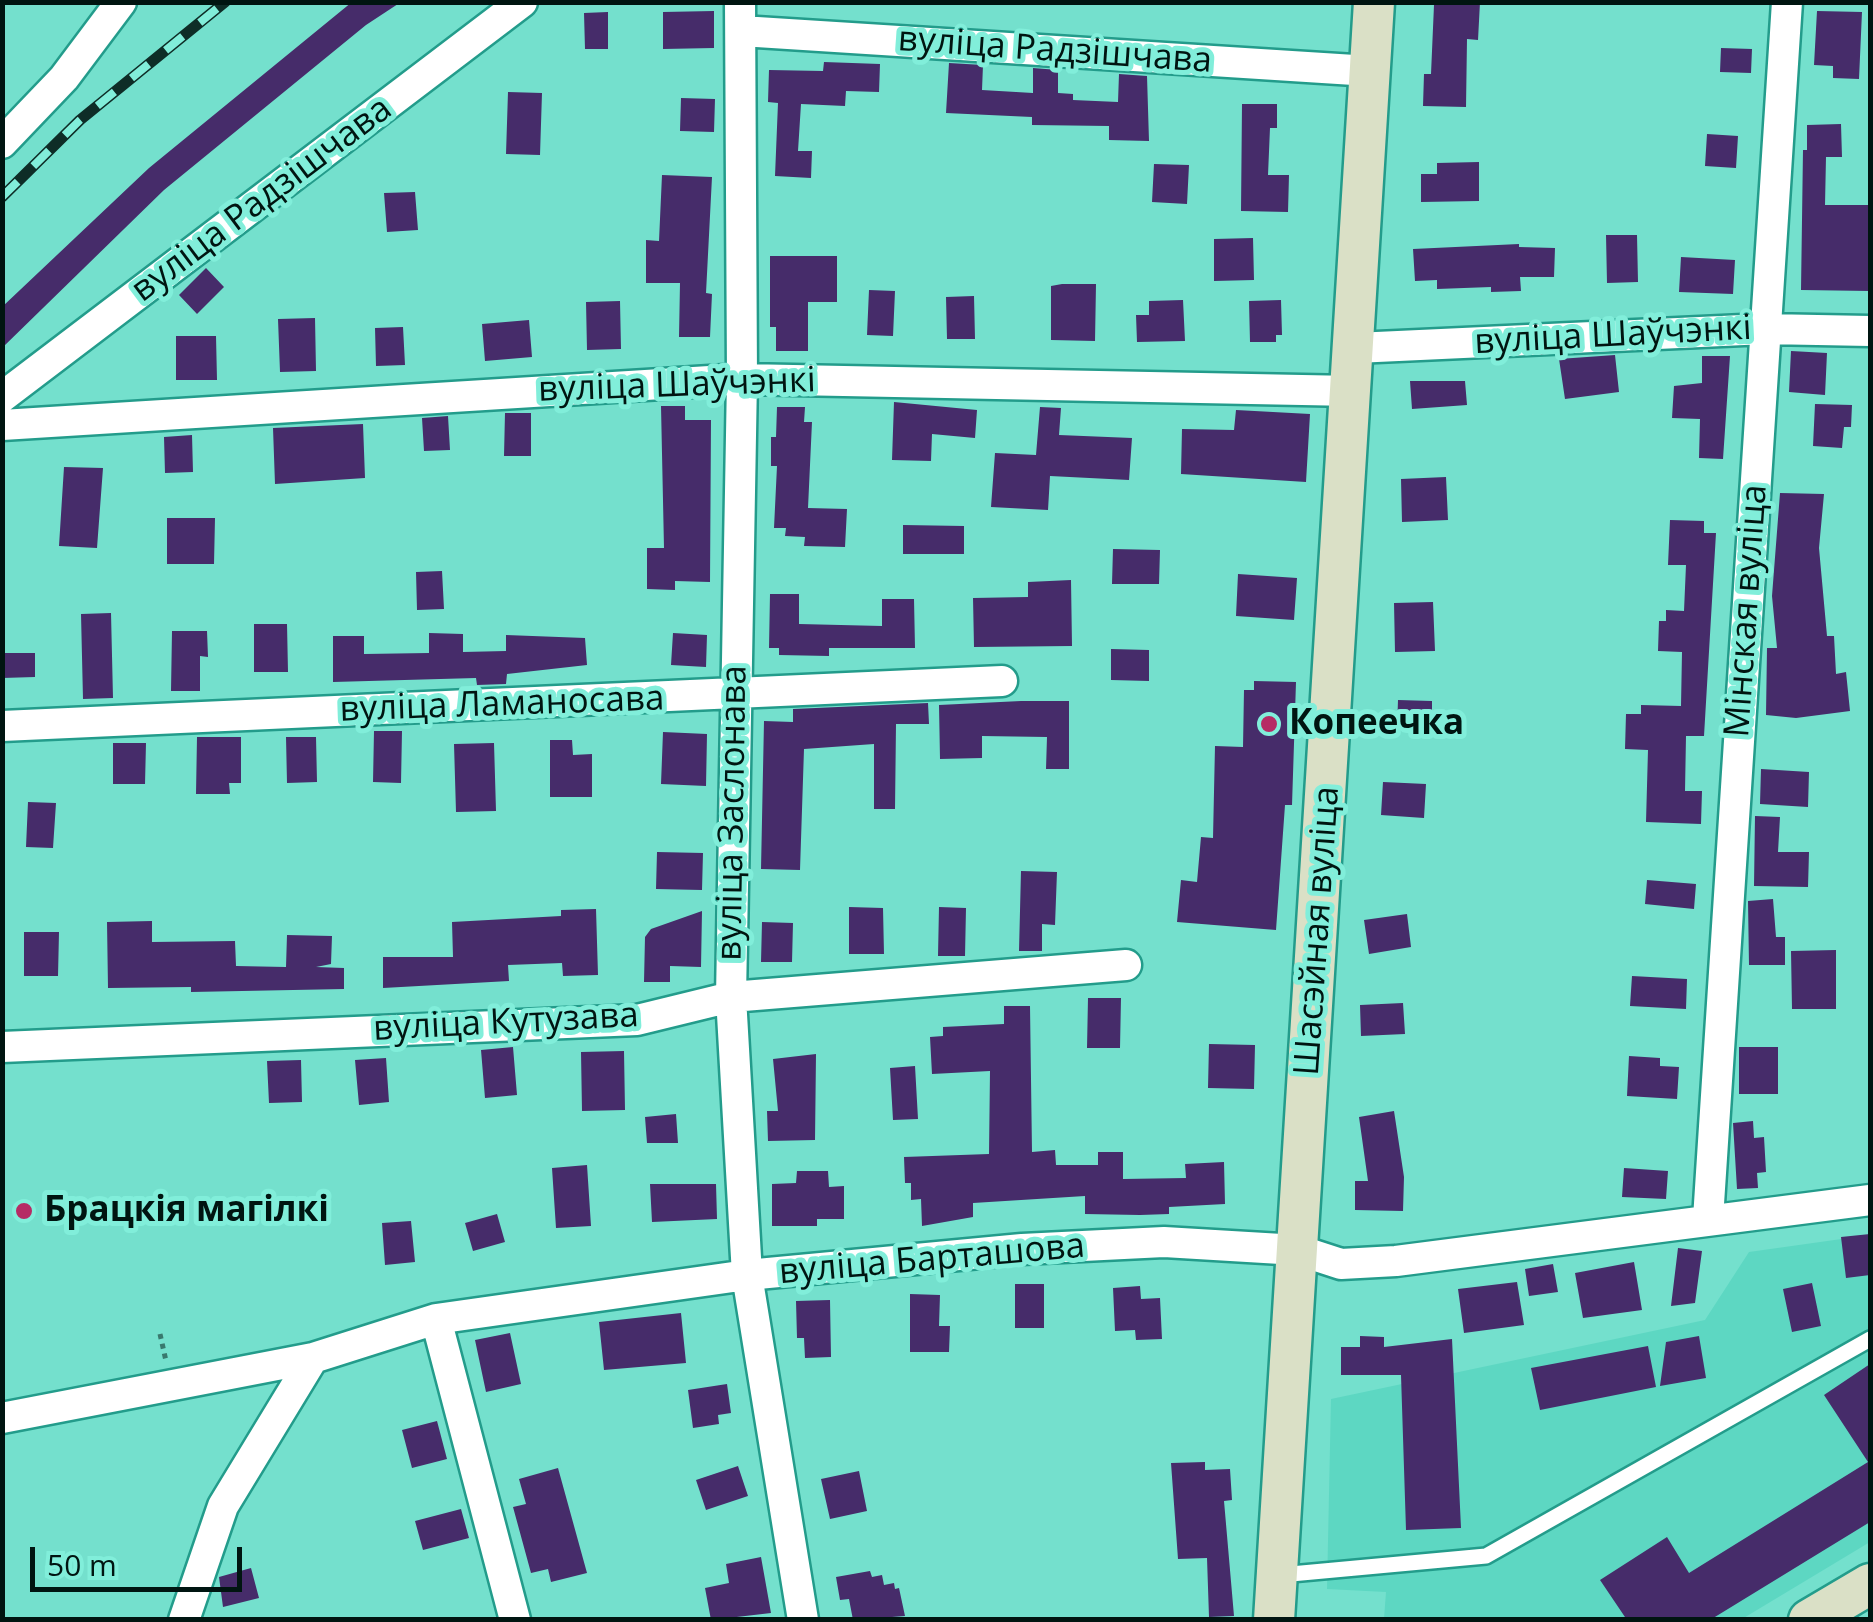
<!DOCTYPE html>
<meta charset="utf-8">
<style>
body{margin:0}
#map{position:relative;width:1873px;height:1622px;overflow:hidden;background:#74e0cd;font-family:"Open Sans",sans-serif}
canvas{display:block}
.frame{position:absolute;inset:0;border:5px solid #001511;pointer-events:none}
.scale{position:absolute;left:30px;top:1547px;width:212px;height:45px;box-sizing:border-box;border:5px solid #001511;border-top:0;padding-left:12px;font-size:30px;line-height:35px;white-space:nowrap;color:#001511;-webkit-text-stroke:8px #81eeda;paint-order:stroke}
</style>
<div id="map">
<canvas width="1873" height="1622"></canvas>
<div class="frame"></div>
<div class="scale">50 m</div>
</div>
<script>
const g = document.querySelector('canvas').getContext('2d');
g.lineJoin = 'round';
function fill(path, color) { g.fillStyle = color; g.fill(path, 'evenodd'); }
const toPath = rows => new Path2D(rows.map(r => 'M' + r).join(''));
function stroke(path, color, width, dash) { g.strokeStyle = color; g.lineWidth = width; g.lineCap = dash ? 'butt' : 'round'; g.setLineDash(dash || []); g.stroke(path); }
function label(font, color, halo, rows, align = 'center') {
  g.font = font + ' "Open Sans",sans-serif'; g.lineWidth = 10; g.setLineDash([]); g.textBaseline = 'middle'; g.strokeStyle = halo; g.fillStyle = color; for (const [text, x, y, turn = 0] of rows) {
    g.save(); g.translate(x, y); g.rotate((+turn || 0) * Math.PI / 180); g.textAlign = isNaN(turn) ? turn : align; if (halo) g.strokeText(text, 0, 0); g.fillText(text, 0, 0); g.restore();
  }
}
fill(toPath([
 [1870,1235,1870,1542,1742,1619,1384,1619,1386,1592,1327,1589,1331,1399,1705,1320,1749,1252]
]), '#5dd7c2');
fill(toPath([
 [352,2,401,2,366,25,164,190,2,348,2,307,149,168],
 [1454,2,1480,2,1478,40,1467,39,1466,107,1423,106,1424,74,1431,74,1434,5],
 [714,11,714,48,663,49,663,12],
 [1817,11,1862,12,1859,79,1833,78,1833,66,1814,65],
 [608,12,608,49,585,49,584,13],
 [1721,48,1752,49,1751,73,1720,72],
 [824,62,880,64,879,92,846,91,845,106,801,104,798,151,812,151,811,178,775,176,778,103,768,102,769,70,823,71],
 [949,63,983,65,982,90,1033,93,1033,68,1058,70,1058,93,1073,94,1073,100,1118,102,1119,74,1147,76,1149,141,1109,140,1109,126,1032,125,1032,117,946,113],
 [508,92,542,93,540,155,506,154],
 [681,98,715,99,714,132,680,131],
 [1242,104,1277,104,1277,128,1270,128,1268,175,1289,175,1288,212,1241,211],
 [1841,124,1842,157,1826,157,1825,205,1870,205,1870,291,1801,290,1803,150,1807,150,1807,125],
 [1707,134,1738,136,1736,168,1705,166],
 [1479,162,1479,201,1421,202,1421,174,1437,174,1437,163],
 [1154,164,1189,165,1187,204,1152,202],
 [662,175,712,177,706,293,712,294,710,337,679,337,680,283,646,283,646,240,659,241],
 [415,192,418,230,387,232,384,193],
 [1606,235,1637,235,1638,282,1607,283],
 [1253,238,1254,280,1214,281,1214,239],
 [1519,244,1519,247,1555,248,1554,277,1520,277,1521,291,1491,292,1491,287,1437,289,1437,280,1415,281,1413,249],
 [770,256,837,256,837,302,808,302,808,351,776,351,776,327,770,327],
 [1681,257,1735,260,1733,294,1679,292],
 [206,268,224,287,197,314,179,295],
 [1062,284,1096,284,1095,341,1051,340,1051,286],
 [869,290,895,291,893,336,867,335],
 [974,296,975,339,947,339,946,297],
 [1183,300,1185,341,1137,342,1136,315,1149,315,1149,301],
 [1281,300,1282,335,1276,335,1276,342,1250,342,1249,301],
 [620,301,621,349,587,350,586,302],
 [315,318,316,371,280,372,278,319],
 [529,320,532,357,485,361,482,324],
 [403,327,405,365,376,366,375,328],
 [176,336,216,336,217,380,176,380],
 [1791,351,1827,353,1825,395,1789,392],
 [1615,355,1619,392,1565,399,1559,359],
 [1702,356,1730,356,1723,459,1699,458,1700,419,1672,418,1674,386,1702,383],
 [1410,381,1465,381,1467,405,1412,409],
 [894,402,977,410,975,438,932,434,931,461,892,460],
 [1815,404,1852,405,1851,427,1844,427,1842,448,1813,446],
 [661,406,685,406,685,420,711,420,710,582,675,581,675,590,647,589,647,548,664,548],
 [777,407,805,407,804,422,812,422,808,508,847,509,845,547,804,546,805,537,785,536,786,528,774,528,777,466,771,466,771,437,776,437],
 [1040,407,1061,408,1059,435,1132,438,1129,480,1050,476,1048,510,991,507,995,453,1036,455],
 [1236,410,1310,414,1306,482,1181,474,1182,429,1234,430],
 [505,413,531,413,531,456,504,456],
 [448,416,450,450,424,451,422,418],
 [363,424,365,478,275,484,273,428],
 [192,435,193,472,165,473,164,437],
 [64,467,103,468,97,548,59,546],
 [1446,477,1448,520,1402,522,1401,479],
 [1780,493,1824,494,1819,548,1827,636,1834,636,1836,674,1846,672,1850,711,1796,718,1766,715,1767,648,1777,648,1772,596],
 [167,518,215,518,214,564,167,564],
 [1670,520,1704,521,1704,533,1716,533,1704,736,1686,736,1685,791,1702,791,1701,824,1646,822,1648,750,1625,749,1626,714,1641,714,1641,705,1681,706,1682,652,1658,651,1659,621,1666,621,1666,610,1684,611,1686,565,1668,565],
 [903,525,964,526,964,554,903,554],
 [1113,549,1160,550,1159,584,1112,584],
 [442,571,444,609,417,610,416,572],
 [1238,574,1297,578,1294,620,1236,616],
 [1071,580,1072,646,974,647,973,598,1028,597,1028,582],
 [770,594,799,594,799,624,882,626,882,599,914,599,915,648,829,648,829,656,779,655,779,648,769,648],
 [1433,602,1435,651,1395,652,1394,603],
 [111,613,113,698,83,699,81,614],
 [254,624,287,624,288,672,254,672],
 [172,631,207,631,208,657,200,656,200,691,171,691],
 [429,633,463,634,463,652,506,651,506,635,585,638,587,665,507,674,506,684,477,685,476,678,333,682,333,636,364,636,364,654,429,653],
 [673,633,707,635,706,667,671,665],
 [1111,649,1149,650,1149,681,1111,680],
 [2,653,35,653,35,677,2,678],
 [1254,681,1296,682,1292,805,1285,805,1276,930,1177,922,1181,880,1197,882,1201,837,1213,838,1215,746,1243,747,1244,690,1254,690],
 [1398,700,1432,701,1432,732,1397,731],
 [1021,701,1069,701,1069,769,1046,769,1047,737,982,736,982,758,940,759,939,705],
 [928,703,929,724,896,724,895,809,874,809,874,744,804,749,800,870,761,869,764,721,793,722,793,709],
 [374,731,402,731,401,783,373,782],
 [663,732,707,734,706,786,661,784],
 [197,737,241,737,241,783,229,783,230,794,196,794],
 [286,737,316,737,317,782,287,783],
 [550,740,572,740,573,755,592,754,592,797,550,797],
 [113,743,146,743,145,784,113,784],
 [494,743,496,811,456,812,454,744],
 [1761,769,1809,772,1808,807,1760,804],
 [1383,782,1426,784,1424,818,1381,815],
 [28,802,56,803,53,848,26,847],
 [1755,816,1780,817,1778,852,1809,852,1808,887,1754,886],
 [657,852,703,853,702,890,656,889],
 [1021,871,1057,872,1055,925,1042,924,1042,951,1019,951],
 [1647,880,1696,884,1694,909,1645,904],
 [1773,899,1776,937,1785,937,1785,965,1749,965,1748,901],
 [849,907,883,908,884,954,849,954],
 [939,907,966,908,965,956,938,956],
 [596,909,598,975,563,976,562,963,508,965,509,981,383,988,383,957,453,957,452,922,561,916,561,910],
 [702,911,701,967,670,966,670,982,644,982,645,937,651,929],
 [1407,914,1411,947,1369,954,1364,920],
 [152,921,152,942,235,941,236,966,286,967,287,935,332,936,331,964,316,967,344,968,344,989,191,992,191,987,108,988,107,922],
 [762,922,793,923,792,962,761,962],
 [24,932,59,932,58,976,24,976],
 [1836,950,1836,1009,1792,1009,1791,951],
 [1632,976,1687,979,1686,1009,1630,1006],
 [1088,998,1121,998,1120,1048,1087,1048],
 [1403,1003,1405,1034,1361,1036,1360,1005],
 [1004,1006,1030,1006,1032,1152,1055,1150,1056,1165,1098,1165,1098,1152,1123,1152,1123,1179,1186,1178,1185,1164,1224,1162,1225,1204,1169,1207,1169,1214,1140,1215,1085,1214,1085,1196,973,1203,973,1217,922,1226,921,1199,911,1200,911,1183,905,1183,904,1157,989,1154,990,1071,932,1074,930,1037,943,1036,943,1027,1004,1024],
 [1209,1044,1255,1045,1254,1089,1208,1088],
 [513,1047,517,1095,485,1098,481,1050],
 [1739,1047,1778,1047,1778,1094,1739,1094],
 [624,1051,625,1110,582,1111,581,1052],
 [816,1054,815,1140,768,1141,767,1111,778,1111,773,1059],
 [1629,1056,1660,1058,1660,1066,1679,1067,1677,1099,1627,1096],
 [386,1058,389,1102,359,1105,355,1060],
 [301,1060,302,1102,269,1103,267,1061],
 [915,1066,918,1119,893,1120,890,1068],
 [1394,1111,1404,1177,1403,1211,1355,1210,1355,1181,1368,1181,1359,1117],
 [676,1114,678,1143,647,1143,645,1117],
 [1753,1121,1754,1138,1764,1137,1766,1172,1757,1173,1758,1188,1737,1189,1733,1123],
 [587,1165,591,1226,556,1228,552,1168],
 [1624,1168,1668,1171,1666,1199,1622,1197],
 [797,1171,828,1171,829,1187,844,1186,844,1219,817,1219,817,1226,772,1226,772,1184,796,1183],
 [650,1184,716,1184,717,1219,652,1222],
 [497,1214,505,1242,473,1251,465,1223],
 [411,1221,415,1262,385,1265,382,1223],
 [1870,1234,1870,1275,1846,1278,1841,1237],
 [1678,1248,1702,1251,1695,1303,1671,1306],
 [1634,1262,1642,1310,1583,1318,1575,1273],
 [1553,1264,1558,1292,1529,1296,1525,1269],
 [1517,1282,1524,1325,1464,1333,1458,1289],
 [1812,1283,1821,1326,1792,1332,1783,1289],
 [1015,1284,1044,1284,1044,1328,1015,1328],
 [1140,1286,1141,1299,1160,1298,1162,1339,1136,1340,1135,1330,1115,1331,1113,1288],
 [910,1294,940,1295,939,1326,950,1326,949,1352,910,1352],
 [830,1300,831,1357,805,1358,804,1338,797,1338,796,1301],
 [681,1313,686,1363,604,1370,599,1322],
 [510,1333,521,1384,486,1392,475,1340],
 [1360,1336,1384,1337,1384,1347,1452,1339,1461,1528,1406,1530,1401,1375,1341,1375,1341,1347,1360,1347],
 [1699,1336,1706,1378,1660,1386,1666,1342],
 [1648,1346,1656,1387,1540,1410,1531,1368],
 [1870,1364,1870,1522,1710,1620,1627,1620,1600,1580,1667,1537,1689,1573,1868,1462,1824,1395],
 [727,1384,731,1413,718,1415,719,1424,693,1428,688,1390],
 [437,1421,447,1459,412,1468,402,1430],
 [1205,1462,1205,1470,1230,1469,1232,1500,1224,1501,1234,1616,1209,1617,1207,1558,1178,1559,1171,1463],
 [738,1466,748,1496,706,1510,696,1480],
 [558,1468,587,1573,551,1582,548,1569,531,1573,513,1507,526,1504,519,1479],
 [859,1471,867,1511,830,1519,821,1479],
 [461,1509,469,1538,423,1550,415,1521],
 [761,1557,771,1613,711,1620,705,1588,729,1583,726,1564],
 [251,1568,259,1598,223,1607,219,1577],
 [870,1571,872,1577,882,1575,884,1585,894,1583,895,1589,899,1588,905,1616,853,1620,849,1599,840,1600,836,1577]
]), '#462c6a');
const lane = toPath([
 [1280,1575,1486,1556,1870,1339]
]);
const street = toPath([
 [740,2,742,379,731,997,747,1275,803,1620],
 [741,31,1370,71],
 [2,143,64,78,121,2],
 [1355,348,1765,329,1870,331],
 [2,397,522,2],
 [2,425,742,379,1353,391],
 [2,726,1002,681],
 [2,1047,637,1020,731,997,1126,965],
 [1708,1219,1787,2],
 [436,1319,515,1620],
 [2,1418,313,1358,436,1319,747,1275,1022,1249,1164,1242,1298,1250,1341,1264,1396,1261,1870,1200],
 [184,1620,223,1506,313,1358]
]);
const secondary = toPath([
 [1274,1620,1374,2],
 [1809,1620,1870,1584]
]);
stroke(lane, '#239c8b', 20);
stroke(street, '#239c8b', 35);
stroke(secondary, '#239c8b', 45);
stroke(toPath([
 [160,1334,166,1361]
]), '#39796e', 5, [5, 5]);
stroke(lane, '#fff', 15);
stroke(street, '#fff', 30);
stroke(secondary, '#dae0c6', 40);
const rail = toPath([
 [2,197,80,120,225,2]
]);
stroke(rail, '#0e2d27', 11);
stroke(rail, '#81eeda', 8, [22]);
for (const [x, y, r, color] of [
 [1269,724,10,"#b62b65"],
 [24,1211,10,"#b62b65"]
]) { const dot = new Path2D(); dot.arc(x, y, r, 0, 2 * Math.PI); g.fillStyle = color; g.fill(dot); stroke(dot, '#81eeda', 4); }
label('35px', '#001511', '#81eeda', [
 ["вуліца Радзішчава",1055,51,4],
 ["вуліца Радзішчава",262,200,-37],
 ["вуліца Шаўчэнкі",1613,336,-3],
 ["вуліца Шаўчэнкі",677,386,-2],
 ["Мінская вуліца",1747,611,-86],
 ["вуліца Ламаносава",502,705,-2],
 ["вуліца Заслонава",733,813,-89],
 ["Шасэйная вуліца",1318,931,-86],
 ["вуліца Кутузава",506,1023,-3],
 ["вуліца Барташова",932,1260,-5]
]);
label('bold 35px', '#001511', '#81eeda', [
 ["Копеечка",1289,724],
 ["Брацкія магілкі",44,1211]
], 'left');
</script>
